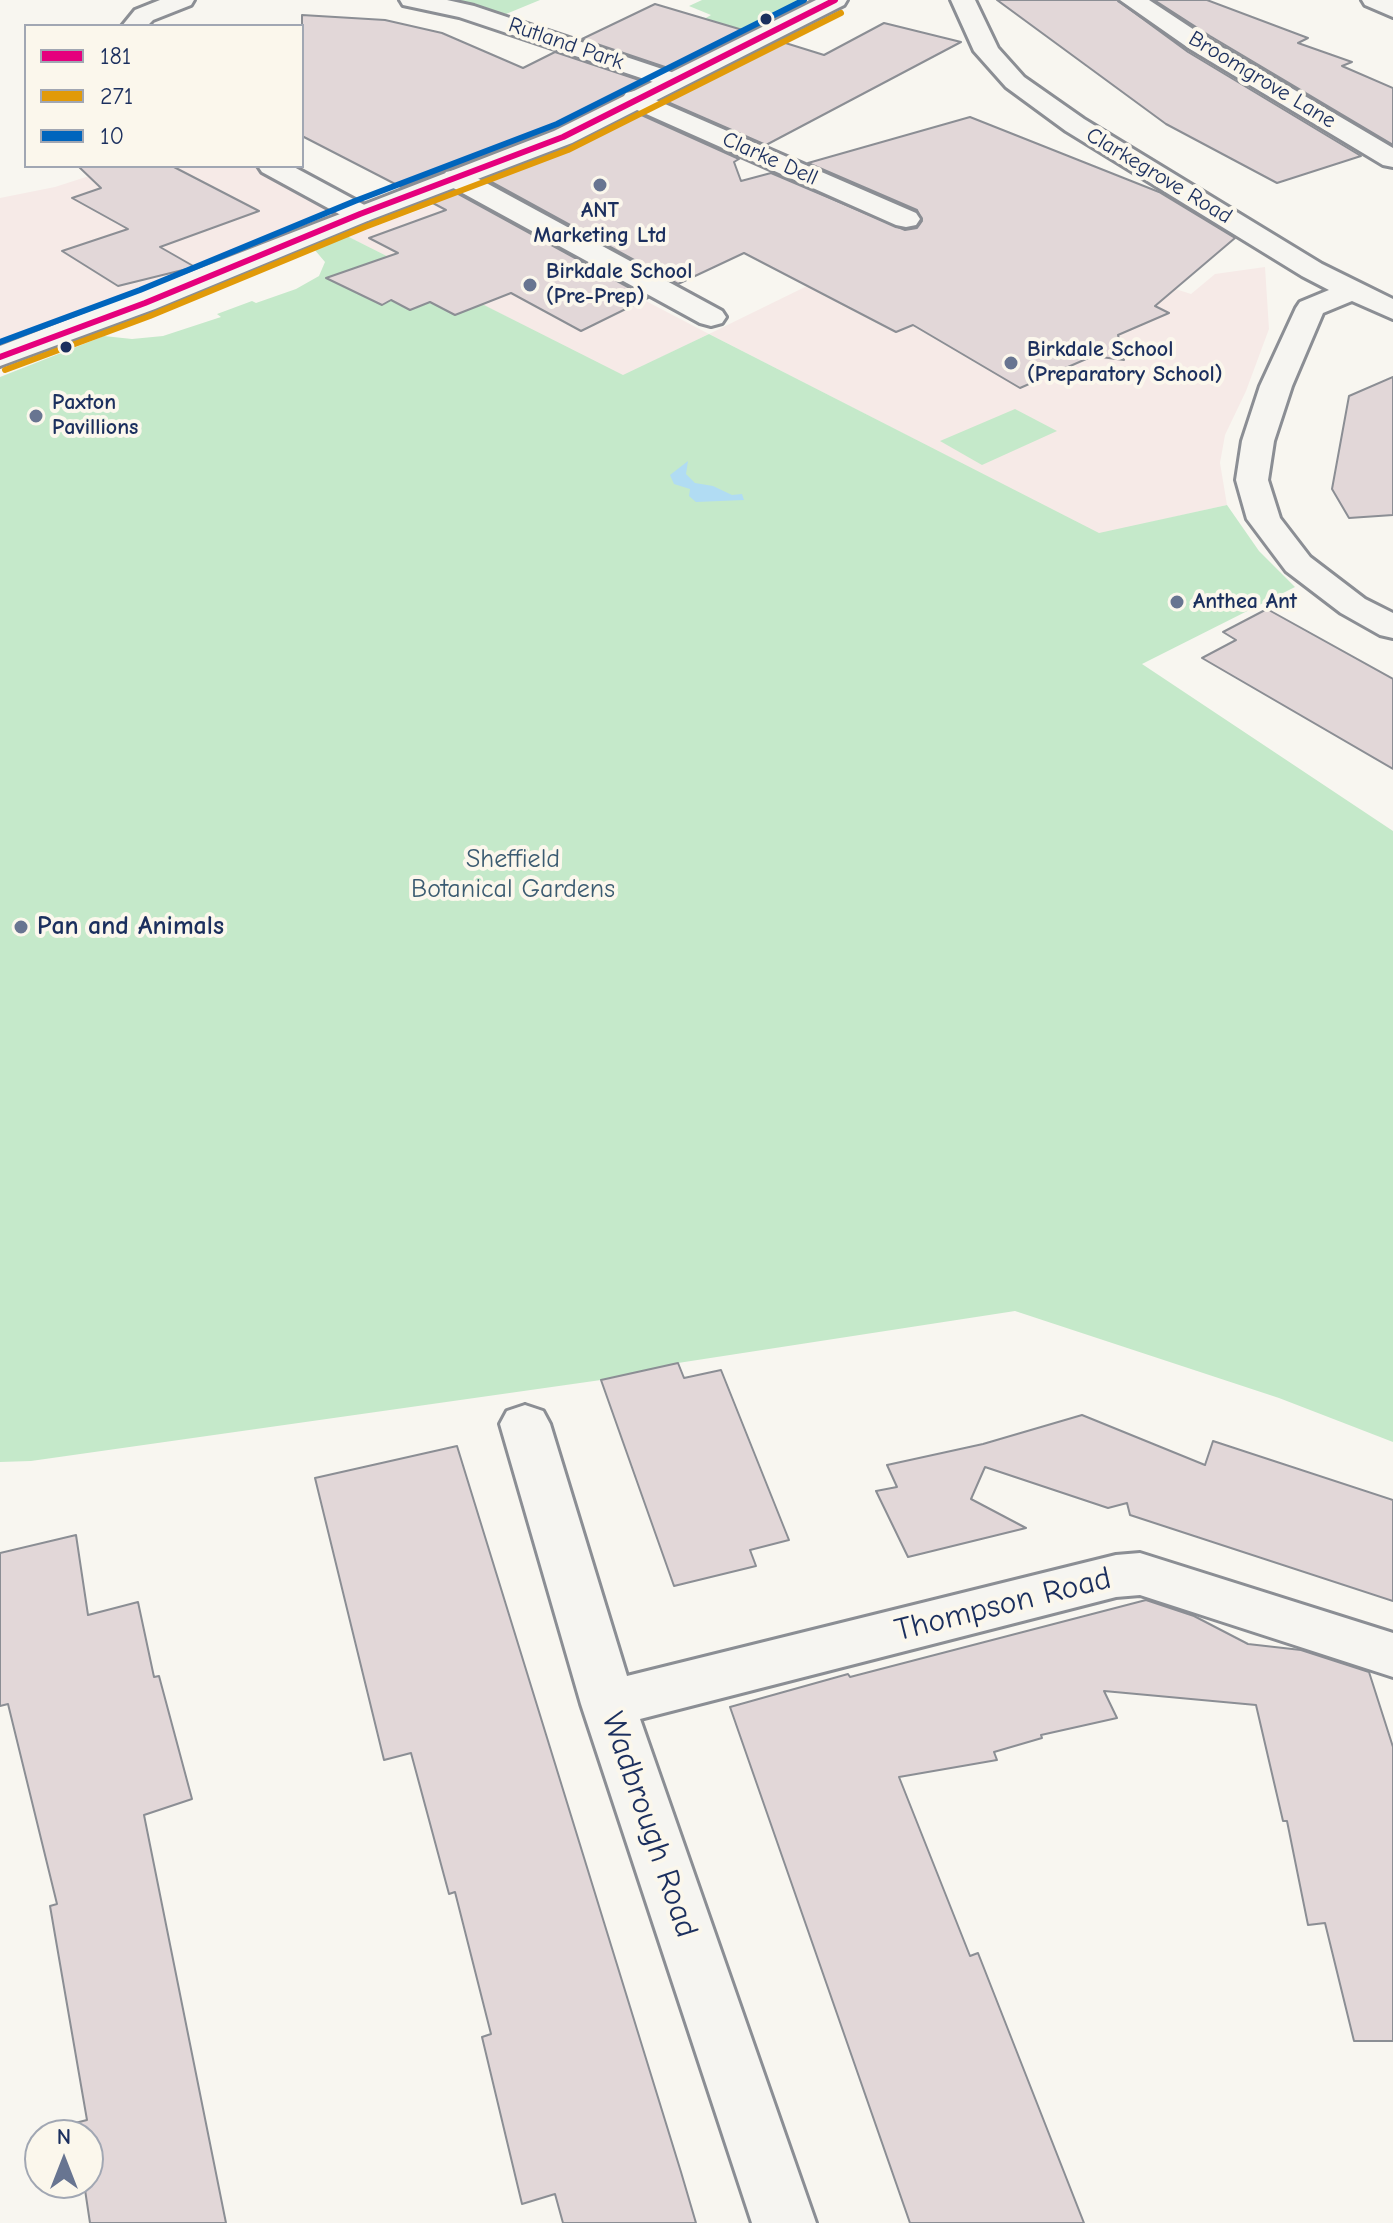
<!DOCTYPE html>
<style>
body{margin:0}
#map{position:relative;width:1393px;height:2223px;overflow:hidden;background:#f8f6f0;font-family:"Comic Neue",sans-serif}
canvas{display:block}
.legend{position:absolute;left:24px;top:24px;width:280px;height:144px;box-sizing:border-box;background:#fbf7ec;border:2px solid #a1a7b3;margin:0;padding:10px 14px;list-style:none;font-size:24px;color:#1b2f5e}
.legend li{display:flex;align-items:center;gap:16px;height:40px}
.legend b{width:40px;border:2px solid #a1a7b3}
.north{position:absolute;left:24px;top:2119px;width:80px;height:80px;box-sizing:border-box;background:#fbf7ec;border:2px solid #a1a7b3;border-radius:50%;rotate:0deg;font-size:22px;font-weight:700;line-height:32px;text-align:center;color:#1b2f5e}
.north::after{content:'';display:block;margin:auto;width:28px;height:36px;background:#687591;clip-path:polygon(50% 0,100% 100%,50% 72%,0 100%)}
</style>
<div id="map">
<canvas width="1393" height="2223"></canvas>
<ul class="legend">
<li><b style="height:10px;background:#e5007d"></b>181</li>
<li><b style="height:10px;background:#e19a09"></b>271</li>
<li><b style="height:10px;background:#0065bd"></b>10</li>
</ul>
<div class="north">N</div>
</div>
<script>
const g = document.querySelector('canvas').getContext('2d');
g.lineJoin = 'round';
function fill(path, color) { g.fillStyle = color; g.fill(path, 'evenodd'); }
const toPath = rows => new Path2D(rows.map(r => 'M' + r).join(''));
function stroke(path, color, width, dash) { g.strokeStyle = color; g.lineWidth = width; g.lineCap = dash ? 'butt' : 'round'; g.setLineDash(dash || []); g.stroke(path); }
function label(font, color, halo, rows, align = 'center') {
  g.font = font + ' "Comic Neue",sans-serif'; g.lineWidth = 8; g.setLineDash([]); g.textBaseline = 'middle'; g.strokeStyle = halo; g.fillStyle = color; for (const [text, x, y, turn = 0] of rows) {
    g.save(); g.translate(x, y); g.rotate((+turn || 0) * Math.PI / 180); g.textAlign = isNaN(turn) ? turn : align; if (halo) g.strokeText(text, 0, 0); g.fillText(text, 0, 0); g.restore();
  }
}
fill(toPath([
 [120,166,284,166,360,201,0,347,0,198,55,187],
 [451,199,709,334,950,216,1191,294,1215,274,1265,267,1269,329,1246,391,1225,435,1220,463,1227,505,1099,534,709,334,623,376,347,236]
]), '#f6eae7');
fill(toPath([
 [453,0,540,0,506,14],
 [702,0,800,0,676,60,648,52,711,15,689,6],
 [347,236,623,375,709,334,1099,533,1227,505,1259,551,1295,587,1142,664,1393,831,1393,1442,1279,1398,1015,1311,678,1363,601,1380,31,1461,0,1462,0,377,104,336,132,339,163,336,221,317,217,314,252,301,256,303,296,289,319,276,325,262,314,249],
 [1015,409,1057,431,982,465,940,441]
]), '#c5e9ca');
fill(toPath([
 [688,461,686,474,695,483,713,486,732,495,742,494,744,500,696,502,689,496,690,489,674,484,670,475]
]), '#b1dcf3');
const building = toPath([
 [997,0,1117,0,1188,52,1361,156,1277,183,1166,124,997,0],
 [1154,0,1207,0,1308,38,1298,43,1352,62,1342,66,1393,88,1393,145,1210,36,1154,0],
 [655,4,746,31,671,69,582,39,655,4],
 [302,15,385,20,442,33,523,68,555,52,645,82,553,128,401,187,302,136,302,15],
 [884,23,961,42,766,145,663,100,779,41,824,55,884,23],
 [637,113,739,159,734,162,741,181,771,173,905,230,917,228,922,221,917,210,808,163,970,117,1159,192,1235,238,1155,306,1169,313,1118,335,1124,360,1093,356,1020,388,913,325,896,332,744,253,678,284,486,179,573,146,637,113],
 [78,166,172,166,259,211,160,247,195,267,118,286,62,251,128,229,72,198,101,188,78,166],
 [453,191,648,298,581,331,511,293,455,315,430,302,410,310,391,300,382,305,326,278,398,253,369,238,446,210,429,201,453,191],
 [1393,377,1393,515,1349,518,1332,489,1349,396,1393,377],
 [1267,609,1393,679,1393,769,1202,658,1236,640,1223,632,1267,609],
 [678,1363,684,1378,721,1370,789,1540,750,1550,756,1566,674,1586,601,1380,678,1363],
 [1082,1415,1205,1465,1213,1441,1393,1500,1393,1601,1130,1515,1127,1503,1108,1508,985,1467,971,1499,1026,1528,908,1557,876,1491,897,1487,887,1465,983,1444,1082,1415],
 [457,1446,681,2172,696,2223,563,2223,555,2194,522,2204,482,2037,491,2034,455,1892,449,1894,411,1753,384,1760,315,1478,457,1446],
 [76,1535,88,1615,138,1602,154,1677,159,1676,192,1799,144,1815,226,2223,90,2223,84,2183,88,2183,88,2135,76,2135,75,2123,87,2120,50,1906,57,1904,8,1704,0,1706,0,1553,76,1535],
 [1146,1600,1194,1616,1248,1644,1301,1650,1369,1672,1393,1747,1393,2041,1354,2041,1325,1923,1308,1925,1287,1821,1283,1821,1256,1705,1104,1691,1117,1718,1041,1735,1042,1738,994,1752,997,1760,899,1777,970,1956,978,1953,1084,2223,910,2223,730,1707,848,1674,850,1677,1146,1600]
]);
fill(building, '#e2d7d8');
stroke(building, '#8b8e94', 2);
const minor = toPath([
 [160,0,194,0,191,5,153,20,147,26,122,26,135,10,160,0],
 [400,0,447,0,474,6,680,75,684,80,680,85,671,88,662,85,459,17,403,5,400,0],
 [951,0,975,0,998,48,1024,77,1084,119,1322,264,1393,299,1393,319,1352,301,1323,313,1292,386,1274,441,1268,480,1280,518,1310,557,1365,599,1393,613,1393,638,1380,635,1341,613,1286,571,1247,519,1236,480,1242,441,1260,386,1296,308,1300,302,1329,290,1302,276,1066,131,1006,87,974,51,951,0],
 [1120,0,1149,0,1208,39,1393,148,1393,167,1383,165,1190,49,1120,0],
 [1362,0,1393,0,1393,17,1365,5,1362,0],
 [635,91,916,213,920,219,916,225,906,227,896,225,626,105,622,99,626,93,635,91],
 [258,166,292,166,370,208,374,214,370,220,360,222,350,220,262,172,258,166],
 [456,170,466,172,722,311,726,317,722,323,711,326,700,323,446,184,442,178,446,172,456,170],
 [525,1405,543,1411,550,1424,627,1676,1116,1555,1140,1553,1393,1633,1393,1677,1140,1595,1116,1597,640,1719,816,2223,752,2223,581,1704,500,1424,507,1411,525,1405]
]);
const secondary = toPath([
 [816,0,847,0,844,5,572,143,370,220,155,309,0,366,0,346,554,131,816,0]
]);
stroke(minor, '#8b8e94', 6);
stroke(secondary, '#8b8e94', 6);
fill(minor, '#f6f5f1');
fill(secondary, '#f6f5f1');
stroke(toPath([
 [0,357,145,303,360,214,563,137,835,0]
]), '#e5007d', 6);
stroke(toPath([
 [5,370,150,316,365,227,568,150,841,13]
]), '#e19a09', 6);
stroke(toPath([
 [0,342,140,290,355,201,557,124,804,0]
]), '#0065bd', 6);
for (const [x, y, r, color] of [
 [766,19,7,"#1b2f5e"],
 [600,185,8,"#687591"],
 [530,285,8,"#687591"],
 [66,347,7,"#1b2f5e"],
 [1011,363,8,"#687591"],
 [36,416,8,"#687591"],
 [1177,602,8,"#687591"],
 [21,927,8,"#687591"]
]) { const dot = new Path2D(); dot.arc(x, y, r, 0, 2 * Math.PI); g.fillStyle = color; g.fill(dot); stroke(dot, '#fbf7ec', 3); }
label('22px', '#1b2f5e', '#fbf7ec', [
 ["Rutland Park",566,44,19],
 ["Broomgrove Lane",1262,80,31],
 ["Clarke Dell",770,159,24],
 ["Clarkegrove Road",1159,176,31]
]);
label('bold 22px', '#1b2f5e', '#fbf7ec', [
 ["ANT",600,211,"center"],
 ["Marketing Ltd",600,236,"center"],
 ["Birkdale School",546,272],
 ["(Pre-Prep)",546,297],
 ["Birkdale School",1027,350],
 ["(Preparatory School)",1027,375],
 ["Paxton",52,403],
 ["Pavillions",52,428],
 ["Anthea Ant",1193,602]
], 'left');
label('26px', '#3b5b71', '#fbf7ec', [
 ["Sheffield",513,860],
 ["Botanical Gardens",513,890]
]);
label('bold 26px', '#1b2f5e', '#fbf7ec', [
 ["Pan and Animals",37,927]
], 'left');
label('32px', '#1b2f5e', '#fbf7ec', [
 ["Thompson Road",1003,1605,-14],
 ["Wadbrough Road",649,1825,71]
]);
</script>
